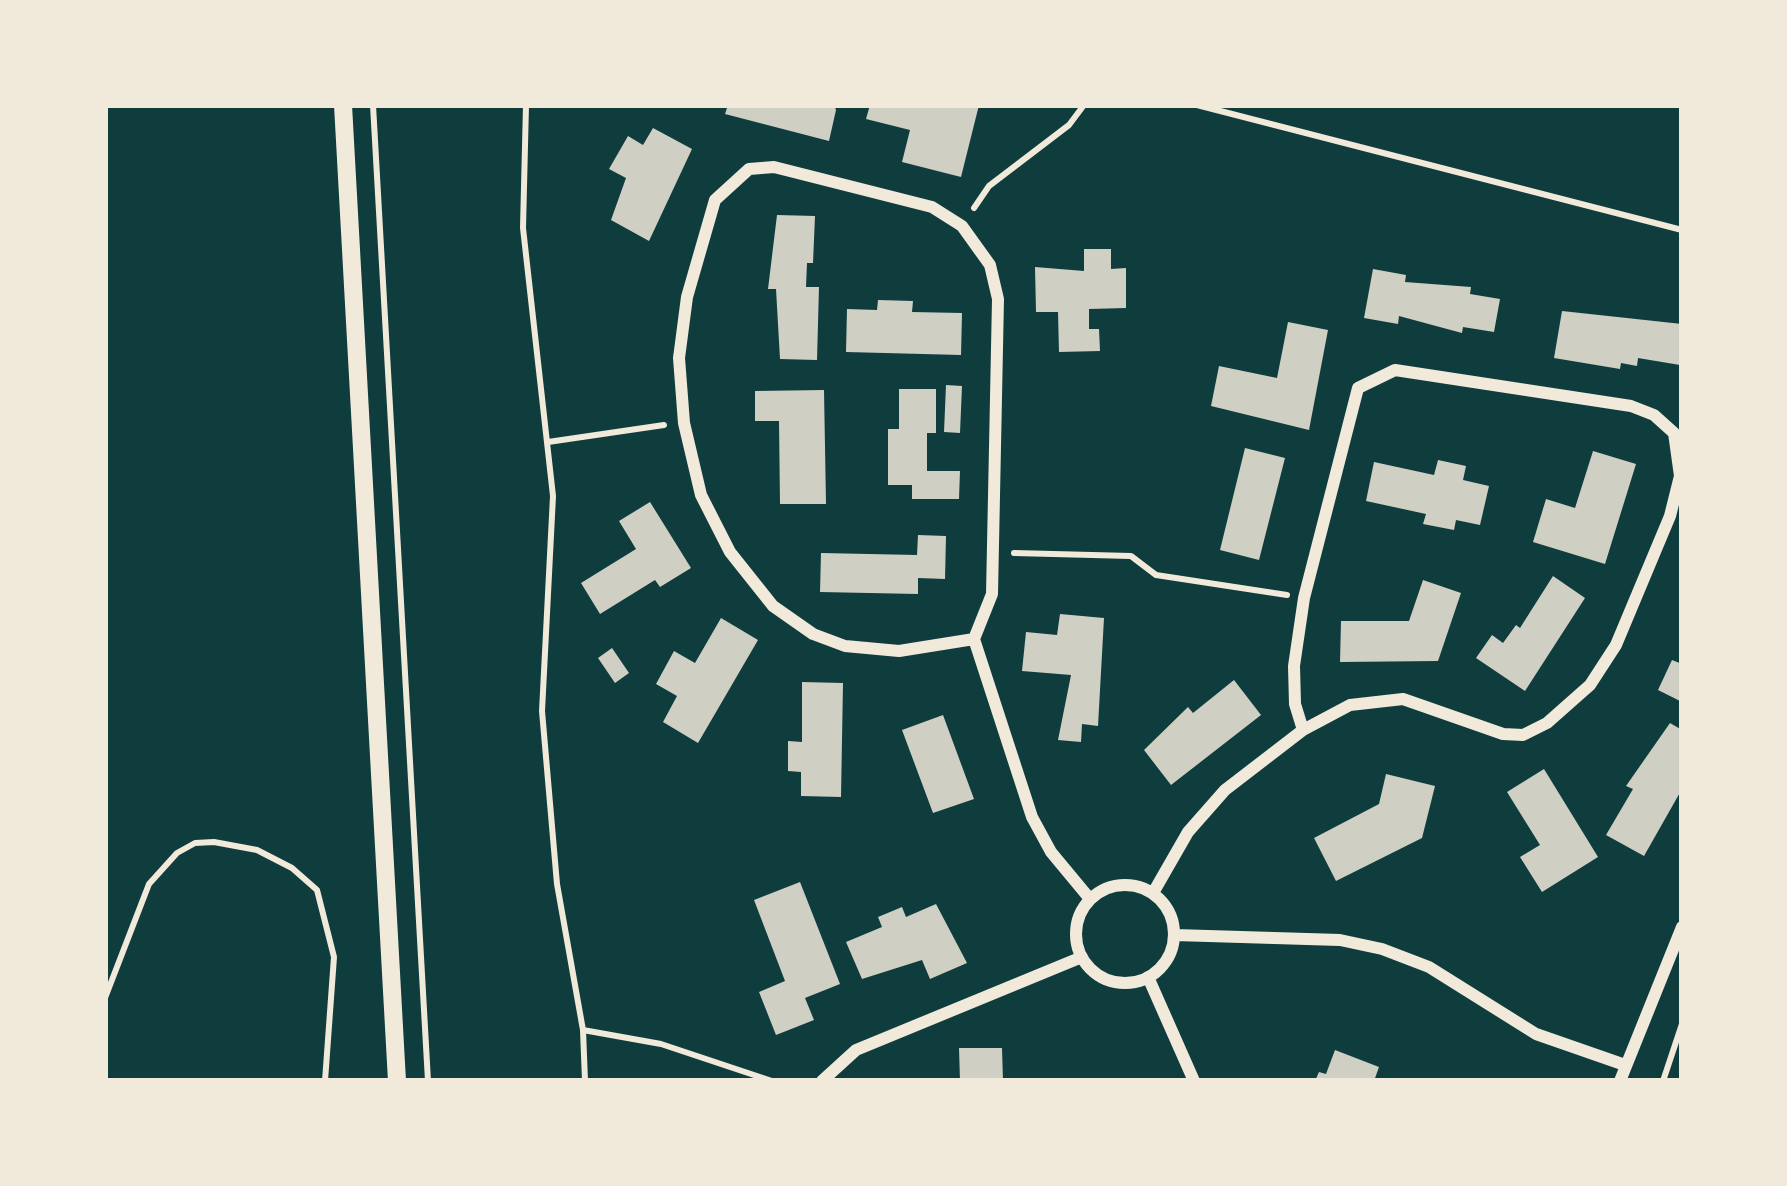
<!DOCTYPE html>
<style>
body{margin:0}
#map{position:relative;width:1787px;height:1186px;overflow:hidden;background:#0f3d3e;font-family:Jost,sans-serif}
canvas{display:block}
.frame{position:absolute;inset:0;border:108px solid #f1e9da;pointer-events:none}
</style>
<div id="map">
<canvas width="1787" height="1186"></canvas>
<div class="frame"></div>
</div>
<script>
const g = document.querySelector('canvas').getContext('2d');
g.lineJoin = 'round';
function fill(path, color) { g.fillStyle = color; g.fill(path, 'evenodd'); }
const toPath = rows => new Path2D(rows.map(r => 'M' + r).join(''));
function stroke(path, color, width, dash) { g.strokeStyle = color; g.lineWidth = width; g.lineCap = dash ? 'butt' : 'round'; g.setLineDash(dash || []); g.stroke(path); }
fill(toPath([
 [728,105,834,105,836,110,829,141,725,114],
 [870,105,979,105,961,177,902,162,910,130,866,119],
 [653,128,692,149,649,241,611,220,626,178,609,169,628,136,643,145],
 [777,215,815,216,813,263,807,263,806,287,819,287,817,360,780,359,776,289,768,289],
 [1084,249,1111,249,1111,269,1126,268,1126,308,1089,309,1089,329,1099,329,1100,351,1059,352,1058,312,1036,312,1035,267,1084,271],
 [1373,269,1406,275,1405,282,1471,287,1470,294,1500,299,1494,332,1463,327,1462,333,1399,316,1398,324,1364,318],
 [878,300,913,301,912,312,962,313,961,355,846,352,847,309,877,310],
 [1562,311,1682,324,1680,365,1638,358,1637,366,1621,363,1620,369,1554,358],
 [1288,322,1328,330,1309,430,1211,406,1219,366,1277,378],
 [946,385,962,386,960,433,944,432],
 [899,389,936,389,936,433,927,433,927,471,960,471,959,499,912,499,912,485,888,485,888,429,899,429],
 [824,390,826,504,780,504,779,421,755,421,755,391],
 [1245,448,1285,458,1259,560,1220,550],
 [1593,451,1636,464,1605,564,1533,542,1546,499,1575,508],
 [1438,460,1466,466,1463,480,1489,486,1480,525,1456,520,1454,530,1423,524,1426,514,1366,501,1374,462,1434,475],
 [650,502,691,568,660,587,655,580,600,614,581,583,636,549,619,521],
 [918,535,946,536,945,579,918,578,918,594,820,592,821,553,917,555],
 [1553,576,1585,598,1525,691,1476,658,1492,635,1503,643,1516,625,1520,628],
 [1423,580,1461,593,1438,661,1340,662,1341,621,1409,621],
 [1060,614,1104,618,1098,726,1082,724,1081,742,1058,740,1071,675,1022,671,1026,632,1057,635],
 [721,618,758,640,698,743,663,722,677,696,656,684,674,651,695,663],
 [612,648,629,673,615,683,598,658],
 [1672,660,1682,664,1682,702,1658,690],
 [1234,680,1261,715,1171,785,1144,750,1188,707,1193,713],
 [802,682,843,683,841,797,801,796,801,772,788,771,788,741,802,742],
 [943,715,974,799,933,813,902,730],
 [1670,723,1682,730,1682,789,1644,856,1606,835,1633,789,1626,786],
 [1544,769,1598,857,1542,892,1520,857,1540,845,1507,792],
 [1386,774,1435,786,1422,838,1336,881,1314,838,1379,804],
 [800,882,840,984,805,998,814,1020,776,1035,759,992,785,981,754,900],
 [936,904,967,963,930,979,922,960,862,979,846,942,882,927,878,917,902,907,906,917],
 [959,1048,1002,1048,1003,1081,960,1081],
 [1335,1050,1379,1067,1374,1081,1315,1081,1319,1072,1326,1074]
]), '#cfcfc3');
stroke(toPath([
 [373,105,428,1081],
 [526,105,523,228,553,496,542,711,557,884,583,1030,585,1081],
 [1197,105,1682,230],
 [974,208,989,186,1069,125,1084,105],
 [548,442,664,425],
 [1014,553,1131,556,1156,575,1287,595],
 [105,998,149,884,177,853,195,843,214,842,257,850,292,868,317,890,334,957,325,1081],
 [583,1030,661,1044,772,1081],
 [1663,1081,1682,1024]
]), '#f1e9da', 6);
stroke(toPath([
 [974,639,899,651,845,646,813,634,773,606,730,552,701,495,684,423,679,358,687,297,715,200,749,169,774,167,932,207,962,226,990,265,998,299,992,594,974,639,1032,817,1051,852,1090,899],
 '1076 934a49 49 0 1 1 98 0a49 49 0 1 1-98 0Z',
 [1153,893,1188,832,1225,790,1303,730,1350,705,1403,699,1503,734,1523,735,1547,723,1590,685,1616,645,1670,516,1680,476,1674,433,1654,415,1631,406,1395,370,1358,388,1304,598,1294,666,1295,704,1303,730],
 [1175,935,1340,940,1382,949,1429,967,1536,1034,1625,1065],
 [1148,977,1194,1081],
 [822,1081,856,1050,1082,957],
 [1620,1081,1682,927]
]), '#f1e9da', 12);
stroke(toPath([
 [343,105,397,1081]
]), '#f1e9da', 18);
</script>
